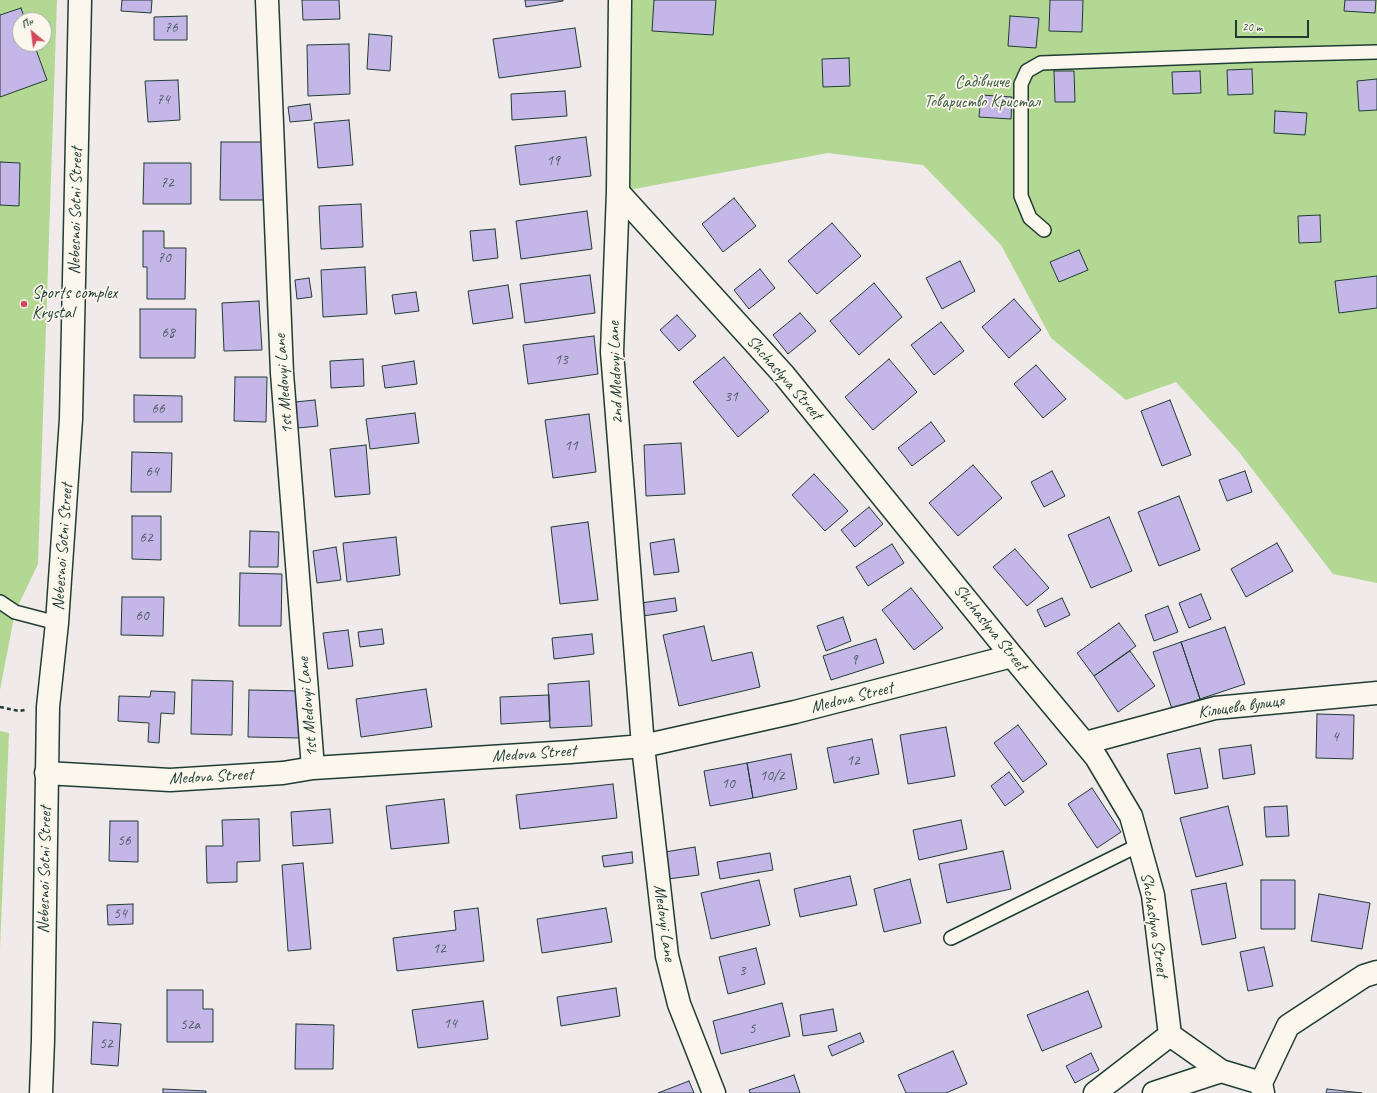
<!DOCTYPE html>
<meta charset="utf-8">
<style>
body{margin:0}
#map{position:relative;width:1377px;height:1093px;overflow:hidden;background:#f0eaeb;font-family:Caveat,sans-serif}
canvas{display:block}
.north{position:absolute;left:12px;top:12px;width:40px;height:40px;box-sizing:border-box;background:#fbf7ec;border:1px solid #a3ada2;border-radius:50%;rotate:331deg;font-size:11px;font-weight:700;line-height:16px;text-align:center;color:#1f3d34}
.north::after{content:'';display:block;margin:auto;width:14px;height:18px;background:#d1495b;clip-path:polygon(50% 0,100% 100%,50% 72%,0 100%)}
.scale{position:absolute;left:1235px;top:20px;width:74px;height:18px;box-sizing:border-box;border:2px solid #1f3d34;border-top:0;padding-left:5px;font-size:12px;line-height:14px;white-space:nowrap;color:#1f3d34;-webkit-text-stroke:3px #fbf7ec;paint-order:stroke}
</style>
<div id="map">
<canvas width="1377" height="1093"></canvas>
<div class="north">Пн</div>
<div class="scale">20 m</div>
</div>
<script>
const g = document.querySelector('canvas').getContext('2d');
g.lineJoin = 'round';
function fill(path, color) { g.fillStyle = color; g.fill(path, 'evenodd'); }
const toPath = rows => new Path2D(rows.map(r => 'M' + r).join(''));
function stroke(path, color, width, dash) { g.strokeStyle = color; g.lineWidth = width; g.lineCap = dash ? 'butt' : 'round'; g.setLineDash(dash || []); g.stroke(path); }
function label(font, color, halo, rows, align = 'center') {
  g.font = font + ' Caveat,sans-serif'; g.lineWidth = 3.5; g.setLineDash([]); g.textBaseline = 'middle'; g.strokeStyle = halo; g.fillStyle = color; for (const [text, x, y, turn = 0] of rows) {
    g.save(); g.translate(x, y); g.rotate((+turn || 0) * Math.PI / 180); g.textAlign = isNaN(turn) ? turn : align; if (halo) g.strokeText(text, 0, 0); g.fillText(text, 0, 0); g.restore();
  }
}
fill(toPath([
 [0,0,57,0,38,564,15,612,0,690],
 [20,20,44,20,44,44,20,44],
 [631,0,1377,0,1377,583,1333,574,1239,452,1176,382,1126,400,1051,338,1001,245,923,165,828,153,618,192],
 [0,731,9,733,0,949]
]), '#b3d893');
const building = toPath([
 [122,0,152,0,151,13,121,11,122,0],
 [302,0,339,0,340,19,303,20,302,0],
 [525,0,563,0,563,1,526,7,525,0],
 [654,0,716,0,713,35,652,31,654,0],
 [1050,0,1083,0,1082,32,1049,31,1050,0],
 [1345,0,1376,0,1375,13,1344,11,1345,0],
 [21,8,25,20,20,20,20,44,34,44,47,80,0,97,0,15,21,8],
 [187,16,187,40,154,40,154,17,187,16],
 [1010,16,1039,18,1036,48,1008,46,1010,16],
 [575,28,581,67,499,78,493,39,575,28],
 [369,34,392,36,390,71,367,69,369,34],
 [349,44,350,94,308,96,307,45,349,44],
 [849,58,850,86,823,87,822,59,849,58],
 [1252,69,1253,94,1228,95,1227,70,1252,69],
 [1054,71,1074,71,1075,102,1055,102,1054,71],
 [1200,71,1201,93,1173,94,1172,72,1200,71],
 [1377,79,1377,110,1359,111,1357,81,1377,79],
 [178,80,180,120,148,122,145,81,178,80],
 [565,91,567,116,512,120,511,94,565,91],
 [981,95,1012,97,1011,119,979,117,981,95],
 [310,104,312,120,290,122,288,107,310,104],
 [1275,111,1307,113,1305,135,1274,133,1275,111],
 [349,120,353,165,318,168,314,123,349,120],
 [586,137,591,176,520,185,515,146,586,137],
 [221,142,264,142,264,200,220,200,221,142],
 [0,162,20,163,19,206,0,205,0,162],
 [144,163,191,163,191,204,143,204,144,163],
 [734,198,756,226,723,252,702,224,734,198],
 [361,204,363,247,321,249,319,206,361,204],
 [587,211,592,249,521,259,516,221,587,211],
 [1320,215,1321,242,1299,243,1298,216,1320,215],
 [832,223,861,256,817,294,788,261,832,223],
 [495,229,498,258,473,261,470,231,495,229],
 [143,231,164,231,164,248,186,248,185,299,147,299,147,267,143,267,143,231],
 [1079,250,1088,270,1059,282,1050,262,1079,250],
 [960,261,975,291,942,309,926,278,960,261],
 [365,267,367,314,323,317,321,270,365,267],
 [760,269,775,288,749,309,734,290,760,269],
 [590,275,595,313,525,323,520,284,590,275],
 [1377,276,1377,308,1339,313,1335,281,1377,276],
 [309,278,312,297,297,299,295,280,309,278],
 [874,283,902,317,859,355,830,321,874,283],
 [508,285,513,318,473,324,468,291,508,285],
 [416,292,419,311,395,314,392,295,416,292],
 [1014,299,1041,330,1009,358,982,327,1014,299],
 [259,301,262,350,224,351,222,303,259,301],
 [140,309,196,309,195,358,140,358,140,309],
 [800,313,816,331,788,354,773,335,800,313],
 [677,315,696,336,679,351,660,330,677,315],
 [941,322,964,351,934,375,911,345,941,322],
 [594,336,598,374,528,384,523,345,594,336],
 [724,357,769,411,738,437,693,382,724,357],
 [363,359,364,386,331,388,330,361,363,359],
 [889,359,917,392,873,430,845,397,889,359],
 [414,361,417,384,385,388,382,366,414,361],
 [1036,365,1066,399,1043,418,1014,384,1036,365],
 [235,377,267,377,266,422,234,421,235,377],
 [134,395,182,396,182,422,134,422,134,395],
 [315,400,318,426,298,428,295,402,315,400],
 [1170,400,1191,455,1162,466,1141,411,1170,400],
 [415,413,419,443,370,449,366,419,415,413],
 [589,414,596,472,553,478,545,420,589,414],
 [931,422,945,441,912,466,898,448,931,422],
 [681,443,685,494,646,496,644,445,681,443],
 [366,445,370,494,335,497,330,449,366,445],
 [132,452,172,453,171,492,131,492,132,452],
 [973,465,1002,498,958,536,929,503,973,465],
 [1052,471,1065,496,1044,507,1031,482,1052,471],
 [1245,471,1252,492,1227,501,1219,480,1245,471],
 [814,474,848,511,825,531,792,495,814,474],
 [1179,496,1200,550,1159,566,1138,512,1179,496],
 [869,507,883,524,855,547,841,530,869,507],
 [132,516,161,516,161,560,132,559,132,516],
 [1109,517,1132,571,1091,588,1068,535,1109,517],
 [588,522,598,600,560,604,551,527,588,522],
 [250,531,279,532,278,567,249,567,250,531],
 [396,537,400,575,347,582,343,543,396,537],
 [674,539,679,572,654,575,650,543,674,539],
 [1277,543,1293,571,1246,597,1231,569,1277,543],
 [892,544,904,563,868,586,856,567,892,544],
 [336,547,341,580,317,583,313,551,336,547],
 [1015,549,1049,588,1027,606,993,567,1015,549],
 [240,573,282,574,281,626,239,626,240,573],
 [911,588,943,628,914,650,882,610,911,588],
 [1201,594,1211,619,1189,628,1179,603,1201,594],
 [122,597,164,597,163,636,121,635,122,597],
 [675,598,677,611,643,616,641,603,675,598],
 [1062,598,1070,615,1045,627,1037,610,1062,598],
 [1168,606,1178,632,1154,641,1145,615,1168,606],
 [843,617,851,641,826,651,817,626,843,617],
 [1119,623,1136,646,1094,676,1077,653,1119,623],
 [704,626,712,661,752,652,760,687,679,706,663,635,704,626],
 [1225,627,1245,684,1200,699,1181,642,1225,627],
 [382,629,384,644,360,647,358,632,382,629],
 [348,630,353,666,328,669,323,633,348,630],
 [592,634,594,654,554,659,552,638,592,634],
 [876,639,884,663,831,680,823,656,876,639],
 [1181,642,1200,699,1172,709,1153,652,1181,642],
 [1130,651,1155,686,1118,712,1094,676,1130,651],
 [192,680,233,681,232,735,191,734,192,680],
 [589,681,592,726,550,728,548,684,589,681],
 [426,689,432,727,361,737,356,699,426,689],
 [249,690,303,691,301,738,248,737,249,690],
 [151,691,175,692,174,714,161,713,159,743,148,742,149,723,118,721,119,696,150,697,151,691],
 [549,695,550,721,501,724,500,697,549,695],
 [1317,714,1354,715,1353,759,1316,758,1317,714],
 [1018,725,1047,764,1023,782,994,743,1018,725],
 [946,727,955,776,908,784,900,735,946,727],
 [872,739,879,774,834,783,827,748,872,739],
 [1251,745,1255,774,1223,779,1219,749,1251,745],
 [1200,748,1208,788,1175,794,1167,754,1200,748],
 [791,754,797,789,753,798,747,763,791,754],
 [747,763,753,798,710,806,704,771,747,763],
 [1009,772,1024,792,1005,806,991,786,1009,772],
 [613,784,617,818,520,829,516,795,613,784],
 [1092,788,1121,832,1097,848,1068,804,1092,788],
 [444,799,449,843,391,849,386,806,444,799],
 [1228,806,1243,865,1196,877,1180,818,1228,806],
 [1287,806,1289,836,1266,837,1264,807,1287,806],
 [330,809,333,843,293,846,291,812,330,809],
 [259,819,260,861,237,862,237,882,207,883,206,846,223,846,222,820,259,819],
 [961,820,967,849,919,860,913,830,961,820],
 [110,821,138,821,138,862,109,861,110,821],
 [695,847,699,875,668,879,665,852,695,847],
 [1003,851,1011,889,947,903,939,864,1003,851],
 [632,852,633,863,604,867,602,856,632,852],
 [770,853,773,870,720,879,717,862,770,853],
 [303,863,311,949,288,951,282,865,303,863],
 [850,876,857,905,800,917,794,889,850,876],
 [910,879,921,923,884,932,874,889,910,879],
 [759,880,770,925,711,939,701,893,759,880],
 [1261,880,1295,880,1295,929,1261,929,1261,880],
 [1226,883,1236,938,1202,945,1191,890,1226,883],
 [1319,894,1370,903,1362,949,1311,941,1319,894],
 [133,904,133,924,108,925,107,905,133,904],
 [478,908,484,961,397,971,393,938,456,930,454,911,478,908],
 [606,908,612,942,542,953,537,919,606,908],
 [1264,947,1273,986,1248,991,1240,952,1264,947],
 [756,948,765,984,728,994,719,957,756,948],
 [616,988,620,1016,561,1026,557,997,616,988],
 [167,990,203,990,203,1009,213,1009,213,1042,167,1042,167,990],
 [1088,991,1102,1027,1042,1051,1027,1015,1088,991],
 [483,1001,488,1039,418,1048,412,1010,483,1001],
 [782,1003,790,1036,721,1054,713,1021,782,1003],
 [833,1009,837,1031,803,1036,800,1015,833,1009],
 [93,1022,121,1024,118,1066,91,1064,93,1022],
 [296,1024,334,1025,333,1069,295,1069,296,1024],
 [860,1033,864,1042,832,1056,828,1046,860,1033],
 [953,1051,967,1084,946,1093,906,1093,898,1075,953,1051],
 [1091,1053,1099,1070,1075,1083,1066,1066,1091,1053],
 [794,1075,800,1093,750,1093,749,1090,794,1075],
 [689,1081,694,1093,658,1093,689,1081],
 [163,1089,206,1091,206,1093,163,1093,163,1089],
 [1327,1089,1362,1093,1326,1093,1327,1089]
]);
fill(building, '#c4b6e7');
stroke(building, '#1f3d34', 1);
const lane = toPath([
 [1044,230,1030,218,1021,196,1021,84,1027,71,1041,63,1256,55,1377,52],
 [0,602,15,612,57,623],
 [951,938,1139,845]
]);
const street = toPath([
 [267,0,282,373,313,768],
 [620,0,618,192,612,352,643,746,667,956,679,1004,714,1093],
 [618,192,784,375,1012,656,1096,757,1131,816,1153,895,1170,1035,1221,1071,1261,1083,1263,1093],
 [1085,743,1215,708,1377,693],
 [46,773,170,780,283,773,313,768,570,752,643,746,795,712,1012,656],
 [1261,1083,1288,1026,1364,976,1377,972],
 [41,1093,43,1040,48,707,57,623,71,419,80,0],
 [1095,1093,1170,1035],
 [1154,1093,1221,1071]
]);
stroke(lane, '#1f3d34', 16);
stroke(street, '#1f3d34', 25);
stroke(toPath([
 [0,707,19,711,25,710]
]), '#1f3d34', 2.5, [4, 3]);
stroke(lane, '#fbf7ec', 13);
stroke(street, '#fbf7ec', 22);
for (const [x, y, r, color] of [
 [24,304,4,"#d1495b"]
]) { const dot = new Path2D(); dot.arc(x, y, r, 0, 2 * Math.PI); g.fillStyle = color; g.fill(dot); stroke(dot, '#fbf7ec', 1.5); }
label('15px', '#485b61', null, [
 ["76",171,28],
 ["74",163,100],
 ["19",553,161],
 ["72",167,183],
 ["70",164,258],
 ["68",168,333],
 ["13",561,360],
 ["31",731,397],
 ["66",158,409],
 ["11",571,446],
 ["64",152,472],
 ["62",146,538],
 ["60",142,616],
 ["9",854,660],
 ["4",1335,737],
 ["12",853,761],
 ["10/2",772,776],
 ["10",728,784],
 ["56",124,841],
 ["54",120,914],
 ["12",439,949],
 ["3",742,971],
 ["14",450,1024],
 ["52а",190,1025],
 ["5",752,1029],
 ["52",106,1044]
]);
label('17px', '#3d5c47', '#fbf7ec', [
 ["Садівниче",982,83],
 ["Товариство Кристал",982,103]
]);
label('17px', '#1f3d34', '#fbf7ec', [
 ["Nebesnoi Sotni Street",76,211,-89],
 ["2nd Medovyi Lane",616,373,-92],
 ["Shchaslyva Street",784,378,49],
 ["1st Medovyi Lane",284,384,-94],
 ["Nebesnoi Sotni Street",63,547,-86],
 ["Shchaslyva Street",990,628,51],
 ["Medova Street",852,698,-14],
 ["1st Medovyi Lane",308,707,-95],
 ["Кільцева вулиця",1241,707,-8],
 ["Medova Street",534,754,-4],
 ["Medova Street",211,777,-3],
 ["Nebesnoi Sotni Street",45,870,-89],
 ["Medovyi Lane",664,923,82],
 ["Shchaslyva Street",1154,925,81]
]);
label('17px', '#1f3d34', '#fbf7ec', [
 ["Sports complex",32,294],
 ["Krystal",32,314]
], 'left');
</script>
